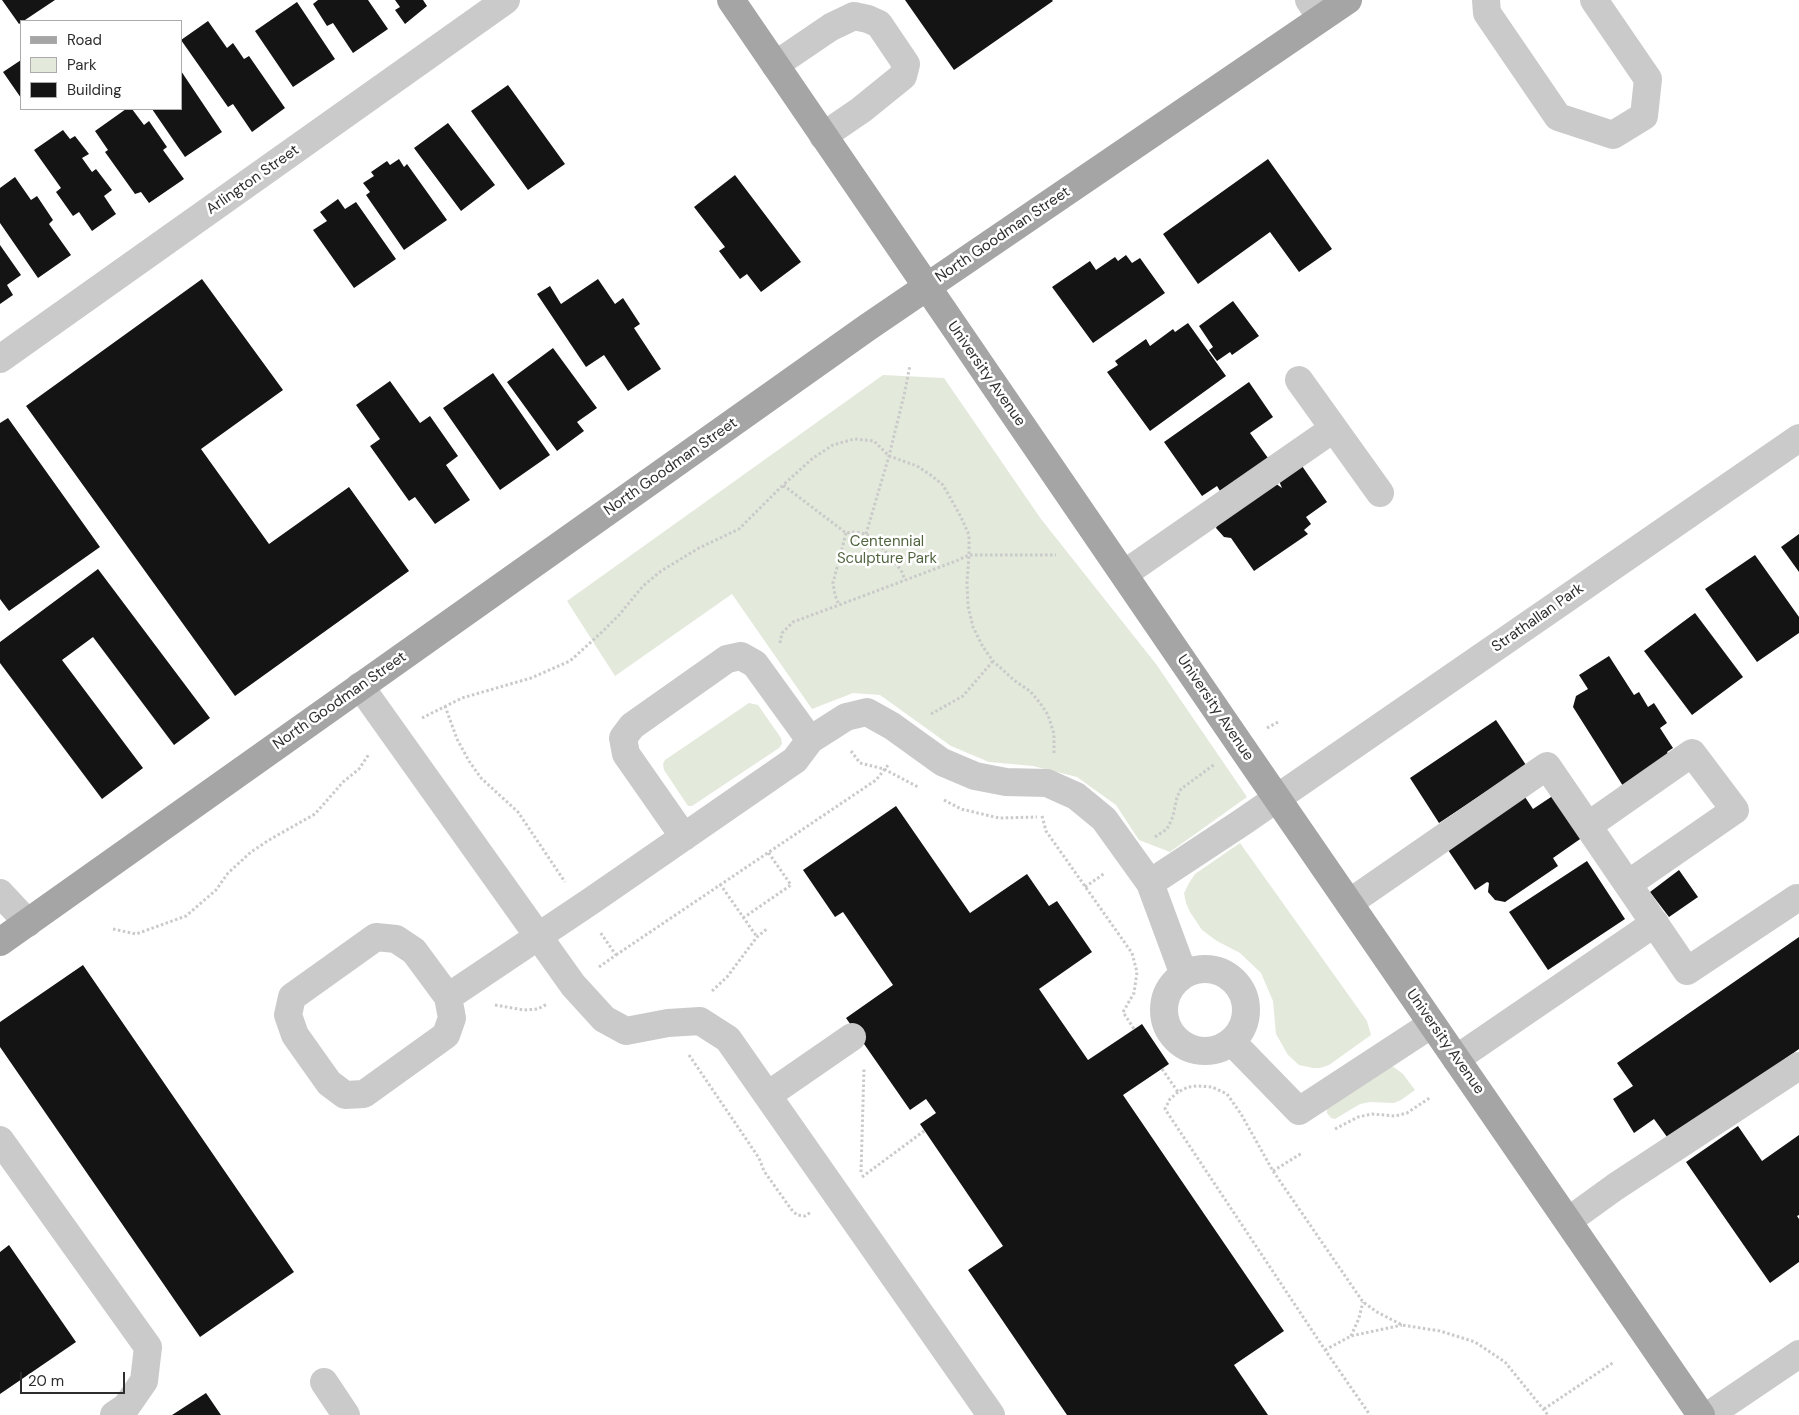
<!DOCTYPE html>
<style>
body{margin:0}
#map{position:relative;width:1799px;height:1415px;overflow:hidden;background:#fff;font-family:"DM Sans",sans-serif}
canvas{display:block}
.legend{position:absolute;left:20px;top:20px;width:162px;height:90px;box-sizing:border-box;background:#fff;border:1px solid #ababab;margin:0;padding:6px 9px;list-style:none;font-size:15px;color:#2d2d2d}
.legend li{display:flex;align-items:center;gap:10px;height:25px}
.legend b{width:25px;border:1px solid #ababab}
.scale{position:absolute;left:20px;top:1372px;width:105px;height:22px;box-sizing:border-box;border:2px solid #2d2d2d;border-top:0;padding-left:6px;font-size:15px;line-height:18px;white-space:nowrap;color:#2d2d2d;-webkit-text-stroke:4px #fff;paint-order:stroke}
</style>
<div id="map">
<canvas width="1799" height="1415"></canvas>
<ul class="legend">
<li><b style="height:6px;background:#a5a5a5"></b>Road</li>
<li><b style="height:14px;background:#e3e9db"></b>Park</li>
<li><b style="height:14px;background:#141414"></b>Building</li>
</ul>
<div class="scale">20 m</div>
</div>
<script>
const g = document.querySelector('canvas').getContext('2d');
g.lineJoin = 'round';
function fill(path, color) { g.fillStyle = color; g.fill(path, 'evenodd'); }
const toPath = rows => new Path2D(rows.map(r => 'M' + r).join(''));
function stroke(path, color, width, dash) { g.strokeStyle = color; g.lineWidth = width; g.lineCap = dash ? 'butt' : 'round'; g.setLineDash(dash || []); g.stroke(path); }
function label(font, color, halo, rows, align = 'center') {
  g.font = font + ' "DM Sans",sans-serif'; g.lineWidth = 5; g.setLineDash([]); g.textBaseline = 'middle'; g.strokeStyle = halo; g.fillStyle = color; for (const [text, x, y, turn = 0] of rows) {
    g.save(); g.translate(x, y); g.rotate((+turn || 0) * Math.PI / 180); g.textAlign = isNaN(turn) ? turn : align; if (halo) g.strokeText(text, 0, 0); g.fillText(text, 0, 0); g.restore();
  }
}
fill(toPath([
 [883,375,944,378,1041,519,1156,664,1247,797,1170,852,1139,840,1116,805,1077,777,1033,766,989,762,951,746,880,695,853,693,812,709,732,594,615,676,567,601],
 [749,703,758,705,781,738,782,744,779,748,692,806,688,806,664,770,663,764,665,760],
 [1240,843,1367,1021,1371,1035,1329,1065,1320,1068,1313,1068,1299,1065,1288,1055,1276,1034,1273,1001,1261,973,1240,953,1217,941,1202,930,1190,912,1186,903,1184,893,1189,883,1195,874],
 [1391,1065,1403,1074,1415,1090,1401,1100,1394,1103,1370,1102,1360,1104,1335,1119,1331,1118,1327,1113,1327,1109,1330,1106]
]), '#e3e9db');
fill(toPath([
 [2,0,55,0,19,24],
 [318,0,368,0,388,29,353,53,333,23,327,26,313,4],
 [395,0,423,0,427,6,405,24,395,10,400,7],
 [905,0,1052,0,1053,1,954,70],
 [297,2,335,59,293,87,255,31],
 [208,21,227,48,233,43,244,59,249,56,285,108,252,132,233,104,228,107,181,40],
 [21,60,21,98,3,72],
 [181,71,222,132,185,157,152,109,181,109],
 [508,85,565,164,528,190,471,111],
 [126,109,132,109,144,125,149,121,167,147,163,150,184,179,149,203,141,192,135,194,105,152,108,150,95,131],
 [448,123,495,185,461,211,414,148],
 [63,130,70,139,75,136,89,154,82,158,92,172,96,169,112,190,104,196,116,214,92,231,79,212,73,216,56,192,61,188,34,150],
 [399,159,404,167,407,164,447,220,404,250,366,195,370,192,363,183,374,176,371,172,387,161,390,165],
 [1268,159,1332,249,1299,272,1270,232,1198,284,1163,234],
 [735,175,801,262,761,292,747,274,740,279,719,251,725,247,694,207],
 [15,177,31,200,37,196,53,220,49,224,71,255,38,278,0,223,0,188],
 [338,199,345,209,356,202,396,259,354,288,313,230,327,221,320,212],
 [0,245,21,275,7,285,13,295,0,304],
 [1126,255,1132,263,1140,258,1165,293,1093,343,1052,287,1090,261,1096,270,1115,257,1118,261],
 [202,279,283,390,201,449,269,544,349,487,409,571,235,696,26,406],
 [598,279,615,304,623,298,640,324,634,328,661,369,628,391,604,355,586,367,537,294,550,286,561,304],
 [1233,301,1259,336,1232,355,1230,352,1217,361,1209,350,1213,347,1199,326],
 [1188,323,1226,376,1150,431,1107,372,1118,365,1115,361,1146,339,1150,346,1173,329,1175,332],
 [553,348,597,408,577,422,584,431,557,451,507,382],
 [493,373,550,455,500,490,443,408],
 [390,381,420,423,430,416,458,456,446,465,470,500,435,524,415,497,409,501,370,446,380,439,356,405],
 [1249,382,1273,417,1250,433,1268,458,1220,491,1217,486,1202,496,1164,442],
 [8,418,100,547,9,611,0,599,0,423],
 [1302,466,1327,502,1306,517,1311,524,1304,530,1308,534,1254,571,1231,538,1224,537,1216,528,1219,521,1275,483,1282,488,1279,481],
 [1799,534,1799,572,1781,547],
 [1755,555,1799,617,1799,633,1757,662,1705,589],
 [98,569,210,718,174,745,93,637,62,660,143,768,102,799,0,663,0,642],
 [1695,613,1743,677,1692,715,1644,651],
 [1609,656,1634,695,1639,692,1648,707,1654,703,1667,723,1660,728,1673,748,1667,752,1674,764,1623,786,1573,707,1576,696,1588,689,1579,675],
 [1496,720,1526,765,1439,823,1410,778],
 [1523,794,1533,809,1554,795,1583,837,1553,858,1558,866,1505,902,1495,900,1488,892,1489,883,1487,882,1475,890,1446,847],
 [896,806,970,913,1027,874,1049,906,1057,901,1092,952,1039,989,1088,1060,1142,1024,1169,1064,1123,1095,1284,1331,1234,1365,1268,1415,1067,1415,968,1270,1003,1246,920,1124,936,1113,926,1099,910,1110,846,1018,893,985,843,912,835,917,803,870],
 [1587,861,1625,919,1548,970,1509,912],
 [1679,870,1698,897,1669,917,1650,892],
 [1799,937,1799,1049,1670,1141,1654,1119,1634,1133,1613,1099,1633,1086,1617,1063],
 [83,965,294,1272,200,1337,0,1047,0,1022],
 [1738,1126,1762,1161,1799,1135,1799,1215,1797,1216,1799,1219,1799,1262,1770,1283,1686,1162],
 [9,1245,76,1342,0,1394,0,1252],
 [206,1393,221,1415,172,1415]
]), '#141414');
stroke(toPath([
 [846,533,833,583,835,595,839,605,956,561,969,555,969,535,961,517,943,485,932,476,917,466,889,456,874,441,854,439,833,445,813,458,783,485,846,533,855,532,866,534,878,543,901,570,905,580],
 [866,534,889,456,905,391,910,365],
 [780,643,782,633,793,622,839,605],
 [445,706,457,739,469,761,481,778,518,812,565,882],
 [931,714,963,696,993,661],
 [422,718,462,698,531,678,570,661,602,632,619,615,643,586,661,571,699,548,739,529,783,485],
 [1267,728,1280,721],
 [851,751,860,763,884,769,918,787],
 [1054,753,1054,734,1048,715,1040,703,1030,691,1015,681,993,661,983,647,973,627,968,606,967,583,969,555,1056,555],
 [944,800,961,809,999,818,1037,817],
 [1042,816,1046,831,1132,953,1137,972,1134,993,1123,1012,1134,1029],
 [1155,837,1167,829,1170,823,1173,816,1177,797,1181,789,1215,764],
 [720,884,757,937],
 [1085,887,1105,873],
 [743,918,791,885,768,852],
 [113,929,136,934,186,916,216,890,228,873,251,852,269,840,315,814,343,782,359,769,369,754],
 [616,955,876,780,889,764],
 [599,967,616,955,600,932],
 [712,991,727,977,757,937,768,928],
 [495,1005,524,1010,538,1009,547,1004],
 [689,1055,759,1158,764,1171,791,1209,797,1215,805,1216,811,1212],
 [1162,1069,1178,1092,1188,1087,1197,1086,1212,1087,1227,1094,1241,1114,1273,1171,1363,1302,1377,1312,1402,1325,1440,1331,1475,1342,1505,1362,1548,1415],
 [1178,1092,1170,1099,1165,1109,1325,1350,1370,1415],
 [1335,1129,1358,1117,1372,1114,1395,1116,1407,1113,1431,1097],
 [1273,1171,1302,1153],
 [861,1172,864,1068],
 [862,1177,924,1131],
 [1351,1336,1359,1318,1363,1302],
 [1325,1350,1351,1336,1402,1325],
 [1544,1409,1614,1362]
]), '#cacaca', 3, [2.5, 2.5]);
stroke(toPath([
 [1309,0,1321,18],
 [1486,0,1487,13,1558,117,1613,135,1644,116,1648,79,1594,0],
 [775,65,831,27,854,16,868,19,879,24,906,64,903,76,861,110,823,136],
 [0,359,506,0],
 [1299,380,1380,493],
 [1124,574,1333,429],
 [360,686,573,985,604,1019,626,1031,668,1023,700,1021,728,1039,991,1415],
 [810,740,846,717,867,712,892,726,942,762,975,776,1006,782,1047,783,1076,796,1104,819,1150,883],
 [1589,825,1692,753,1735,810,1628,884],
 [0,893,28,923],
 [1349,903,1547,766,1687,971,1797,898],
 [376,937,396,939,414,951,448,997,452,1018,446,1035,364,1094,345,1095,329,1083,295,1035,288,1015,292,997,376,937],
 '1164 1010a41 41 0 1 1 82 0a41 41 0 1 1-82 0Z',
 [1184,975,1150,883,1241,823,1799,438],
 [448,997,594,899,795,760,810,740,755,664,741,656,727,659,632,726,623,738,626,754,684,837],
 [1232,1042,1299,1111,1432,1024],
 [1456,1059,1655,923],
 [768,1095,852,1037],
 [0,1140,148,1347,144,1381,126,1407,114,1415],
 [1568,1221,1615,1187,1799,1066],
 [324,1382,346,1415],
 [1709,1415,1799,1354]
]), '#cacaca', 28);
stroke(toPath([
 [731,0,1241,746,1701,1415],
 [0,942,868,327,1348,0]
]), '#a5a5a5', 28);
label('15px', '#2d2d2d', '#fff', [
 ["Arlington Street",253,180,-35],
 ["North Goodman Street",1003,235,-34],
 ["University Avenue",986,374,55],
 ["North Goodman Street",671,467,-35],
 ["Strathallan Park",1538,618,-35],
 ["North Goodman Street",340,701,-35],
 ["University Avenue",1215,708,56],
 ["University Avenue",1445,1042,55]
]);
label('15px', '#50643f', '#fff', [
 ["Centennial",887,542],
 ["Sculpture Park",887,559]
]);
</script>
